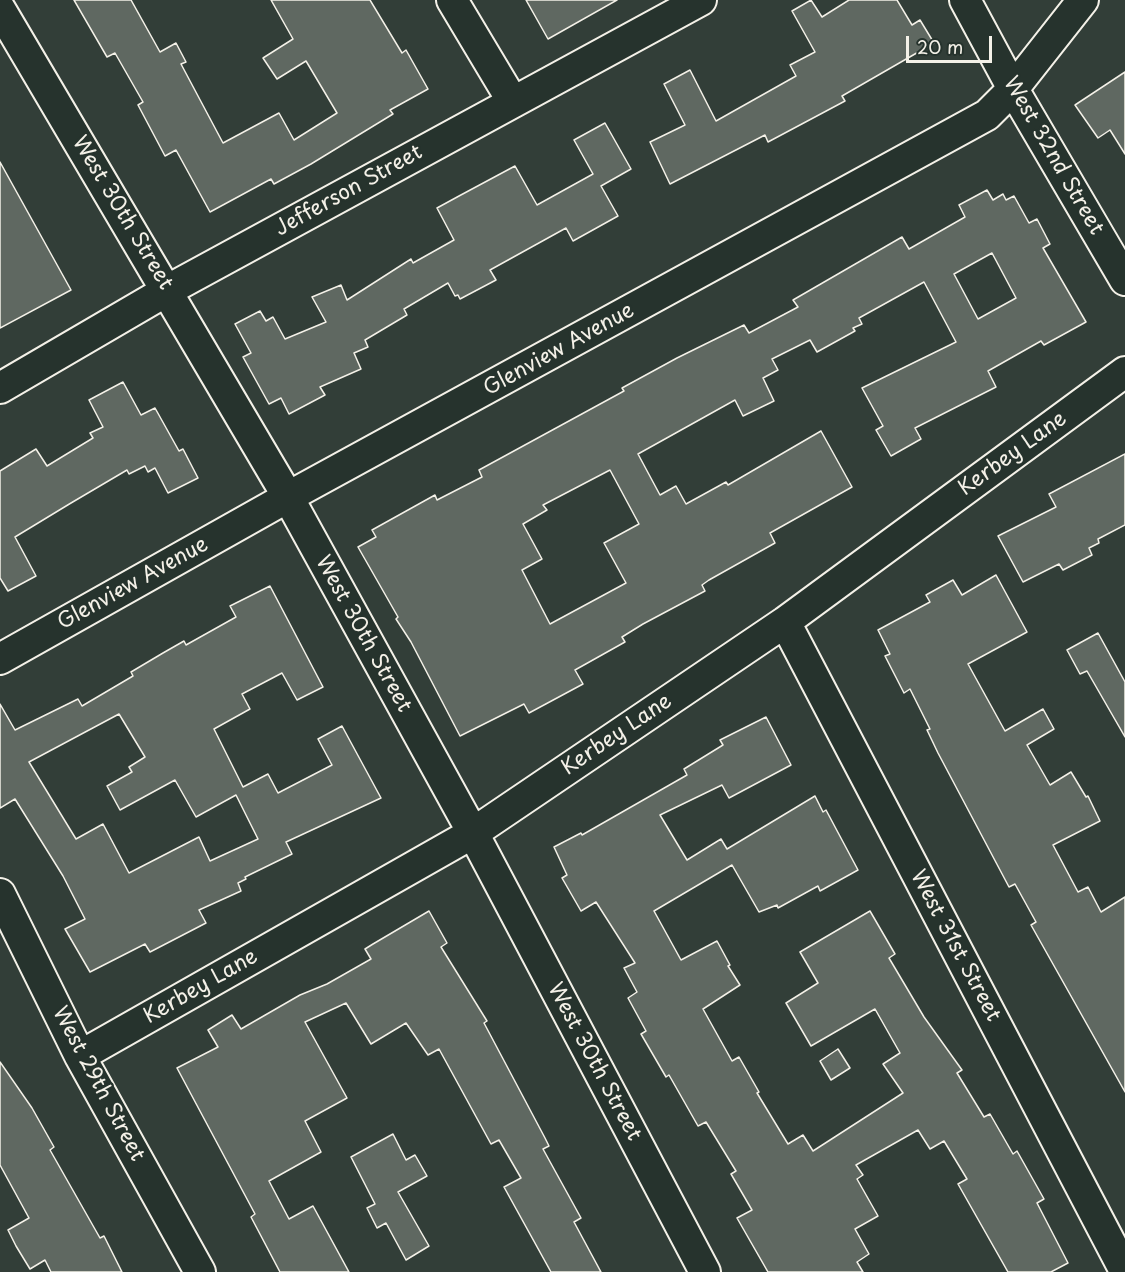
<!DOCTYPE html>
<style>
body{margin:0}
#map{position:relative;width:1125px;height:1272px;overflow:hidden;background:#323e38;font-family:"Playpen Sans",sans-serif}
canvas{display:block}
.scale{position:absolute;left:906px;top:36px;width:86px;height:27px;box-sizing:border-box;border:3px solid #f4f1e8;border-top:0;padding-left:8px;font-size:18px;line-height:21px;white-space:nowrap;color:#f4f1e8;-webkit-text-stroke:4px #26332d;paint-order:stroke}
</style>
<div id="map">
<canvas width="1125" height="1272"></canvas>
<div class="scale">20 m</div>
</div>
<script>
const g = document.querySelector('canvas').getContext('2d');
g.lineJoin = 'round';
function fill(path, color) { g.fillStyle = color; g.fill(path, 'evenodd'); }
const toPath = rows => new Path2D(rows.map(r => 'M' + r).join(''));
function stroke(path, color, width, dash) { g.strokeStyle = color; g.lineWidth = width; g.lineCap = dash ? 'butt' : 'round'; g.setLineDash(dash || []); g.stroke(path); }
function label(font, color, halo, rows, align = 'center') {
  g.font = font + ' "Playpen Sans",sans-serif'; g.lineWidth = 4.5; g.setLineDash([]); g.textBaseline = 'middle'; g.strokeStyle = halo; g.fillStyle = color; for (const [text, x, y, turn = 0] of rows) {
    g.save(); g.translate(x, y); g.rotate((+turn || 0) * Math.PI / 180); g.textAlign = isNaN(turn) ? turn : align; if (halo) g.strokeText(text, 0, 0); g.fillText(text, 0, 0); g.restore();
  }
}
const building = toPath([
 [74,0,131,0,160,52,176,43,186,62,181,64,223,143,279,113,294,140,337,113,306,61,277,79,263,58,293,39,271,0,370,0,402,53,406,50,428,89,390,110,393,114,311,164,274,184,271,179,210,212,176,150,165,156,138,105,143,102,115,53,107,57,74,0],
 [526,0,617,0,548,39,526,0],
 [811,0,822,17,849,0,897,0,912,25,920,20,934,43,842,96,845,101,768,142,765,135,670,184,650,142,685,125,664,84,690,70,716,121,796,76,790,65,815,52,792,11,811,0],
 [1125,72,1125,154,1110,130,1098,138,1075,105,1125,72],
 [605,123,631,169,601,186,618,216,573,241,566,228,490,270,496,280,460,299,458,295,455,296,448,283,404,309,407,315,365,340,368,347,354,353,361,369,320,387,325,395,289,414,281,398,269,404,243,357,251,353,235,324,260,311,266,321,273,317,285,339,326,322,312,297,341,285,347,300,411,259,413,263,454,240,437,208,459,196,515,166,537,205,593,174,574,140,605,123],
 [0,162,71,290,0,328,0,162],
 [987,190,993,200,1003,194,1006,200,1014,196,1029,223,1037,219,1050,244,1043,248,1086,322,1044,345,1041,341,988,371,996,387,915,428,921,439,891,456,876,430,883,426,862,388,956,342,924,282,859,318,862,324,853,328,855,331,817,352,810,340,772,359,778,370,763,378,774,401,743,416,735,400,638,454,660,495,676,486,686,504,726,482,728,485,821,431,852,487,770,533,775,543,709,580,702,585,705,591,643,624,622,637,625,642,575,670,583,684,529,713,524,704,460,736,411,642,396,619,398,617,358,547,376,537,372,530,435,495,437,500,482,477,479,470,624,391,622,388,677,358,744,325,749,333,798,307,793,300,902,237,909,249,965,217,959,205,987,190],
 [992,253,1016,298,978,319,954,274,992,253],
 [610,470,639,524,604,543,626,583,550,624,522,570,542,559,523,524,547,510,543,505,610,470],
 [123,382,141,415,155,408,179,451,183,449,198,478,168,493,155,468,148,472,145,466,129,474,127,470,71,503,15,537,36,576,8,591,0,578,0,471,36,449,47,466,93,438,90,433,103,427,89,400,123,382],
 [1125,454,1125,525,1098,539,1099,543,1089,548,1092,555,1063,570,1059,564,1023,582,998,536,1056,507,1049,494,1125,454],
 [996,575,1027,632,968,664,1005,731,1043,709,1054,729,1027,745,1050,785,1071,772,1086,797,1088,796,1100,821,1053,845,1078,892,1088,887,1101,912,1125,897,1125,1092,1031,925,1036,922,1015,884,1009,887,938,753,927,730,930,729,910,689,904,693,885,656,890,654,878,630,930,602,926,595,953,580,962,595,996,575],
 [270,586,323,687,297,700,282,673,242,694,250,709,214,729,243,787,268,774,278,793,332,765,318,739,342,726,381,798,286,842,292,854,245,877,246,879,238,883,241,891,199,910,206,923,150,952,145,944,90,972,65,929,85,919,63,876,15,799,0,808,0,704,15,730,78,699,82,706,133,676,131,672,163,653,184,641,186,645,236,617,230,606,270,586],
 [119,714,145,757,129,767,132,772,107,786,120,810,175,780,196,817,236,795,258,839,210,861,199,837,129,873,103,824,76,839,29,762,119,714],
 [1098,633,1125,682,1125,737,1087,671,1080,674,1067,650,1098,633],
 [766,717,791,765,729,798,722,785,660,815,687,860,721,839,727,849,815,796,823,812,826,810,858,870,820,891,818,886,778,908,777,905,759,912,732,865,654,911,681,960,717,941,730,965,728,966,740,985,703,1009,732,1061,739,1057,759,1092,757,1093,788,1144,803,1135,813,1151,903,1093,883,1064,900,1053,875,1009,811,1046,786,1003,818,983,800,952,870,911,895,954,889,958,924,1017,962,1070,957,1073,984,1117,990,1114,1013,1154,1017,1151,1044,1199,1037,1203,1068,1263,1051,1272,1008,1272,958,1184,967,1179,944,1141,930,1149,918,1130,856,1165,863,1175,857,1179,878,1216,855,1229,869,1254,857,1262,863,1272,768,1272,737,1218,752,1210,731,1174,736,1171,706,1122,698,1126,669,1075,666,1077,641,1034,646,1031,628,998,637,992,624,968,635,963,596,902,581,911,562,878,567,875,554,847,581,833,582,835,687,775,684,769,723,745,720,740,766,717],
 [429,911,447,943,441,947,487,1021,484,1023,545,1138,549,1146,543,1149,581,1218,574,1222,601,1272,551,1272,504,1187,521,1178,499,1140,491,1144,439,1049,428,1055,406,1023,371,1044,346,1003,305,1022,347,1098,305,1121,321,1152,269,1181,289,1219,313,1206,349,1272,280,1272,251,1217,255,1214,177,1068,218,1047,208,1030,232,1015,241,1029,300,995,327,984,371,959,365,949,373,944,429,911],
 [838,1049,850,1068,831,1080,820,1061,838,1049],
 [0,1062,32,1108,54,1147,50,1150,100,1238,104,1236,122,1272,51,1272,45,1260,30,1269,16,1246,8,1230,29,1218,0,1165,0,1062],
 [393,1134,406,1160,415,1155,427,1176,398,1192,429,1246,406,1260,386,1223,377,1228,367,1208,375,1204,351,1157,393,1134]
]);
fill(building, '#5f6861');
stroke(building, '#f4f1e8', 1.5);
const minor = toPath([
 [452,0,513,102],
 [965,0,1013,89,1125,280],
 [0,9,288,497,473,833,705,1272],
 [0,388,168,290,701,0],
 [785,622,1125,1271],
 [0,659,288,497,987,115,1013,89,1083,0],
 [0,894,80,1056,200,1272],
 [80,1056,473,833,785,622,1125,372]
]);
stroke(minor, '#f4f1e8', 34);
stroke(minor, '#26332d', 30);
label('21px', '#f4f1e8', '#26332d', [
 ["West 32nd Street",1053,156,60],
 ["Jefferson Street",349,191,-29],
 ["West 30th Street",122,213,59],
 ["Glenview Avenue",559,350,-29],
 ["Kerbey Lane",1013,454,-36],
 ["Glenview Avenue",133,584,-29],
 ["West 30th Street",363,634,61],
 ["Kerbey Lane",617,735,-34],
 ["West 31st Street",955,946,62],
 ["Kerbey Lane",201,987,-30],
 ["West 30th Street",594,1062,62],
 ["West 29th Street",98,1084,62]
]);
</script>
